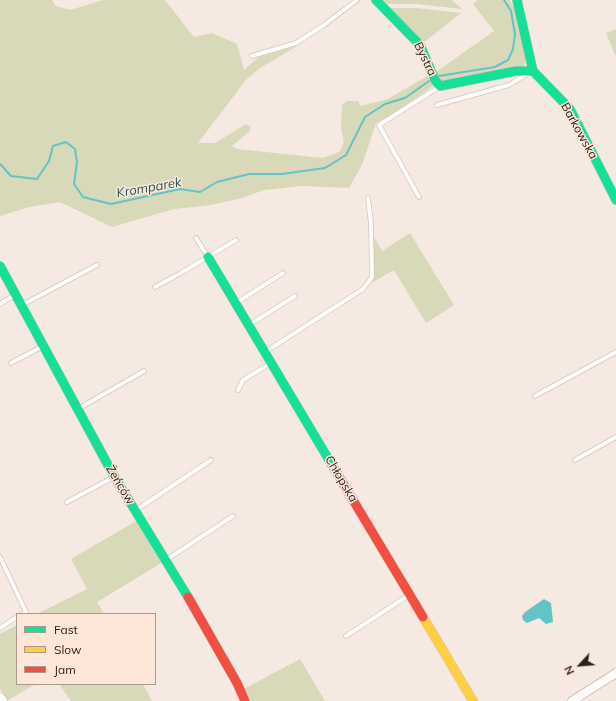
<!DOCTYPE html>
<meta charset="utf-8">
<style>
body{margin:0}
#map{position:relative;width:616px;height:701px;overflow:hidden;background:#f6e9e1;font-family:Mulish,sans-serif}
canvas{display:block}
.legend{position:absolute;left:16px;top:613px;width:140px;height:72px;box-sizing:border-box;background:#fee7d9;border:1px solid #aa998e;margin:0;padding:5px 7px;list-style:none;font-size:12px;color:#2d231d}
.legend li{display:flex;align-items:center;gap:8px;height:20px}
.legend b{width:20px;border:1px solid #aa998e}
.north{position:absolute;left:560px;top:645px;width:40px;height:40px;-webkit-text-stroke:3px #fee7d9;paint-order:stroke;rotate:244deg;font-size:11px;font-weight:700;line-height:16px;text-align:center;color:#2d231d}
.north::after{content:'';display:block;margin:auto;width:14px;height:18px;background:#2d231d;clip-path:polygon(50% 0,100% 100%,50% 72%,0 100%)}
</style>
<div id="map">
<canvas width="616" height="701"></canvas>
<ul class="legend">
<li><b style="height:5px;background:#16e098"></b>Fast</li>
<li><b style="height:5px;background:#ffcf43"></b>Slow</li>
<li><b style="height:5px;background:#f24e42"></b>Jam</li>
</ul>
<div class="north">N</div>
</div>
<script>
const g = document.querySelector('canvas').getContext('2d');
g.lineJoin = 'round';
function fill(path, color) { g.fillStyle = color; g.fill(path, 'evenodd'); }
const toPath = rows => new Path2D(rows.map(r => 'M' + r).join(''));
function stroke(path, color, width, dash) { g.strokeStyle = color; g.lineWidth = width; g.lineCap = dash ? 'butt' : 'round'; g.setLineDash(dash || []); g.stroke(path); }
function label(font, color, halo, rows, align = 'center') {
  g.font = font + ' Mulish,sans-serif'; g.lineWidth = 3; g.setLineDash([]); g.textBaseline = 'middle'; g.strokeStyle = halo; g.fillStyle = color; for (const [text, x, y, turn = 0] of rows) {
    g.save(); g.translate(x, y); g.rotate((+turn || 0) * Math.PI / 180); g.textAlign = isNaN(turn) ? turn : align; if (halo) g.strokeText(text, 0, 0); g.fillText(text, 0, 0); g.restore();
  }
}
fill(toPath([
 [0,0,52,0,56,6,70,10,103,0,165,0,194,37,212,33,237,44,244,70,259,57,297,46,260,68,246,80,198,143,215,143,246,124,250,126,250,131,232,146,237,149,323,158,339,152,344,142,341,128,342,105,347,101,358,101,360,106,388,99,429,75,434,85,397,112,376,123,362,165,349,188,302,186,264,190,242,198,211,205,174,209,112,227,60,202,29,207,0,216],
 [383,0,452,0,462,9,416,4,387,4],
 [478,0,510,0,516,12,527,61,522,68,442,83,436,72,494,31,473,4],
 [390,8,416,8,461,13,423,43],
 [616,29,616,55,615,55,606,33],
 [410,233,454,305,426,323,394,270,373,282,374,237,382,251],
 [138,520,163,562,97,602,103,612,99,614,37,614,87,589,71,559],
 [17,625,17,684,36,684,8,700,0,689,0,634],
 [300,659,325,701,250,701,244,689],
 [59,684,143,684,152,701,71,701]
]), '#d7d9b9');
fill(toPath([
 [544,599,551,603,553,622,546,624,539,618,527,623,523,620,522,616,525,612]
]), '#62c4c6');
stroke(toPath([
 [439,76,495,67,508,60,513,49,515,34,511,11,504,0],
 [0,164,11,176,37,179,49,161,53,146,66,142,75,149,77,162,74,184,83,197,111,204,180,189,200,192,217,182,249,174,282,174,325,168,346,155,365,117,385,104,405,98,429,81]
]), '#62c4c6', 2);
const lane = toPath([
 [252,56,296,43,324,25,357,0],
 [437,105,509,85,527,74],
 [419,197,379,125,439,87],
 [196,238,208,257],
 [155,287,181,273,236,240],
 [236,303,283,273],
 [0,304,15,295],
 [22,305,97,265],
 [249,325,295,296],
 [265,352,363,289,372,277,371,224,368,198],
 [11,363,43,346],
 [238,390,243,380,271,363],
 [535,396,616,352],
 [78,409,144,371],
 [575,460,616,437],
 [67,502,114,477],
 [136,510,211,460],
 [0,557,26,612,22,614],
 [166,560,233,516],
 [0,628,17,617],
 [346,636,409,595]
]);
const street = toPath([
 [0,697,3,701],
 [572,701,616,673]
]);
const fast = toPath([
 [376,0,420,45,435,80,440,86,516,71,533,71],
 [517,0,533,71,570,109,616,200],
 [208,257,341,480],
 [0,266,114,476,188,597]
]);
const slow = toPath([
 [423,617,473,701]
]);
const jam = toPath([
 [341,480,423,617],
 [188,597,237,683,245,701]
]);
stroke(lane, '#d0c5be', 5.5);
stroke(street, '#d0c5be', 10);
stroke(fast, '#d0c5be', 10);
stroke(slow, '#d0c5be', 10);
stroke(jam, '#d0c5be', 10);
stroke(lane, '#fefcfa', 4);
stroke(street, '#fefcfa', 8);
stroke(fast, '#16e098', 9);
stroke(slow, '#ffcf43', 9);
stroke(jam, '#f24e42', 9);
label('12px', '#2d231d', '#fee7d9', [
 ["Bystra",425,59,64],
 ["Barkowska",579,131,61],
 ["Chłopska",341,479,59],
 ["Żeńców",120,485,59]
]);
label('italic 13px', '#20575a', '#fee7d9', [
 ["Kromparek",149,188,-10]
]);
</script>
